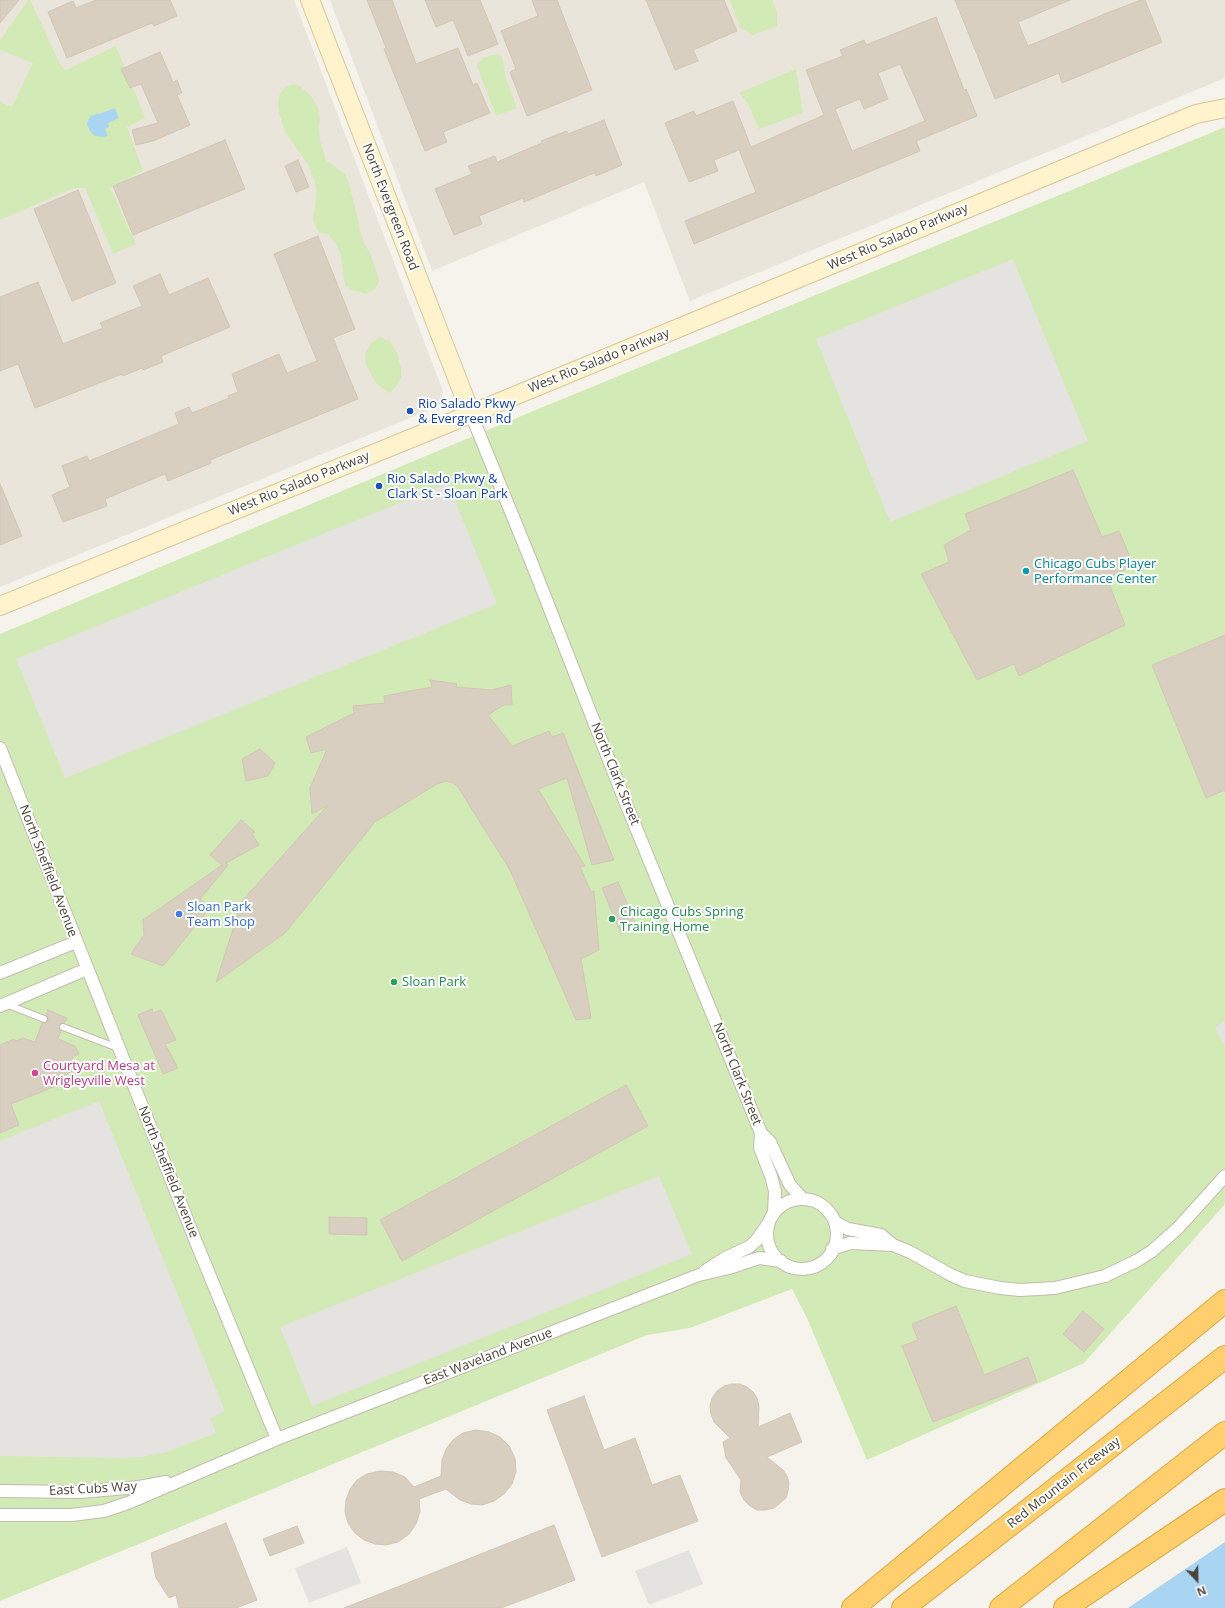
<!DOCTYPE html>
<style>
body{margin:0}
#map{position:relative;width:1225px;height:1608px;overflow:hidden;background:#f6f3ec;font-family:"Open Sans",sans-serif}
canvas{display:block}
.north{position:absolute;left:1177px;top:1560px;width:40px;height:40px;-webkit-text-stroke:3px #fff;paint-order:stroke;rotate:158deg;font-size:11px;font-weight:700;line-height:16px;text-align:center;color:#4b4439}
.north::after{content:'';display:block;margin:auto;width:14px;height:18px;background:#4b4439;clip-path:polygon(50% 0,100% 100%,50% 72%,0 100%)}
</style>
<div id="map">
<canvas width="1225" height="1608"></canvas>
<div class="north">N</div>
</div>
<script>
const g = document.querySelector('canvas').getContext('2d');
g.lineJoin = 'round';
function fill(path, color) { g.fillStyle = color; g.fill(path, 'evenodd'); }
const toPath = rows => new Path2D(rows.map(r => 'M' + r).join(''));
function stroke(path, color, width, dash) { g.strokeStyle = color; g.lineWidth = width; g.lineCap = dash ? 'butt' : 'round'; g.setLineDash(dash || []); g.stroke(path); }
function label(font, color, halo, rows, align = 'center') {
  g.font = font + ' "Open Sans",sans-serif'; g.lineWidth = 4; g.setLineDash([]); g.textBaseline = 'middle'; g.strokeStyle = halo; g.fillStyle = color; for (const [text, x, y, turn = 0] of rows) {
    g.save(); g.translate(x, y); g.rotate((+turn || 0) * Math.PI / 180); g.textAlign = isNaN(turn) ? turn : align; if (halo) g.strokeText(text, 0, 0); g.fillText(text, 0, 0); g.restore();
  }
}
fill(toPath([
 [0,0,294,0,435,370,443,391,441,404,436,407,0,587],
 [330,0,1225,0,1225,78,690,301,644,182,432,271]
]), '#eae5da');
fill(toPath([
 [28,0,30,0,61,66,66,70,116,46,145,118,127,127,143,171,110,188,136,244,113,254,85,188,74,188,0,220,0,102,12,107,33,63,0,50,0,41],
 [115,108,119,118,108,123,105,129,88,123,91,117,90,115,92,116,98,113,99,114],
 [730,0,772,0,777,12,777,26,752,35,740,27],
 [492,55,502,56,506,79,517,108,496,116,477,66,483,58],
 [796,69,803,113,759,129,747,102,739,93],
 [294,84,300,86,311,96,318,108,320,118,319,130,320,141,326,160,345,174,349,183,363,242,370,253,377,273,379,281,376,288,366,294,352,290,345,285,341,255,335,242,328,234,319,233,313,220,317,195,315,181,308,164,285,132,279,113,278,103,280,93,286,87],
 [1225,127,1225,1204,1084,1363,867,1460,807,1318,792,1289,690,1328,647,1335,0,1601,0,634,543,407],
 [380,337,389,341,397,353,401,368,401,377,396,387,389,393,376,383,366,365,365,354,371,343]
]), '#d2eab5');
fill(toPath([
 [1013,259,1088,441,890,522,816,339],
 [448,483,497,604,65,778,16,659],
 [1225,1020,1225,1047,1215,1028],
 [99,1101,225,1411,210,1418,216,1433,167,1452,142,1457,119,1458,0,1456,0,1141],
 [659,1176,692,1254,312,1406,280,1327],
 [347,1547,361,1583,309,1603,295,1568],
 [689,1550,703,1584,649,1605,635,1571]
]), '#e5e3e0');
fill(toPath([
 [115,108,119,118,108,123,109,127,105,129,108,136,102,137,95,136,90,131,87,124,89,118,91,117,90,115,92,116,98,113,99,114],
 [1225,1542,1225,1608,1128,1608]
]), '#a9d4f2');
const building = toPath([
 [0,0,19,0,0,23,0,0],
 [96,0,170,0,177,16,154,26,152,23,67,58,48,12,73,1,76,8,96,0],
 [367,0,392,0,416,64,458,48,473,85,477,83,490,113,443,132,447,142,425,151,384,49,386,48,367,0],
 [425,0,480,0,498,44,468,56,453,20,436,27,425,0],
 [532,0,557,0,592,90,527,116,510,72,516,69,501,31,538,16,532,0],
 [646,0,724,0,737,31,693,50,698,61,675,70,646,0],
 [955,0,1070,0,1018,22,1028,46,1107,13,1141,0,1145,0,1162,42,1062,83,1059,73,995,99,955,0],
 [936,17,964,90,966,89,977,116,916,141,920,151,694,244,685,221,756,192,739,150,714,160,718,171,689,182,665,123,694,111,696,116,733,101,751,147,824,115,806,70,843,56,840,50,864,40,866,45,936,17],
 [900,64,925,121,852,151,835,109,860,99,864,109,888,99,878,73,900,64],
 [160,52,173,82,177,80,182,93,177,95,190,125,153,141,136,145,132,130,158,123,141,84,130,88,121,69,160,52],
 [604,120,622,165,596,176,594,173,524,202,523,198,479,216,482,224,454,235,435,189,472,174,468,166,495,156,497,162,542,143,541,141,567,131,568,134,604,120],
 [225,140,245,189,133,235,113,186,225,140],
 [298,160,309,187,296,192,285,166,298,160],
 [78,190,116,283,72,301,34,209,78,190],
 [318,236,355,329,333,338,358,399,210,460,211,463,168,481,165,474,105,499,107,506,63,522,52,495,70,487,62,466,87,456,89,461,179,424,175,413,189,407,192,413,229,398,228,396,238,392,232,374,279,354,287,373,317,361,274,254,318,236],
 [160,274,169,295,208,278,230,327,161,356,163,362,143,370,142,368,123,376,122,374,35,408,18,364,0,371,0,297,38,282,63,344,103,328,100,323,142,306,133,286,160,274],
 [1073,470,1102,537,1119,531,1134,566,1107,578,1125,625,1019,676,1014,664,977,680,921,574,949,562,944,545,971,530,965,514,1073,470],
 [0,484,22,536,0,545,0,484],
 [1225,635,1225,790,1206,798,1152,665,1225,635],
 [430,680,457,684,456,687,492,690,511,685,512,705,504,705,488,715,512,746,549,731,552,737,563,733,614,860,592,865,567,778,538,789,585,866,580,867,591,892,594,891,599,950,581,959,591,1018,576,1020,510,870,458,787,453,783,446,781,437,784,375,822,285,933,216,982,242,901,328,805,312,814,310,788,327,749,311,753,306,737,354,713,353,706,385,703,384,696,432,687,430,680],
 [260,749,275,763,268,776,246,781,242,759,260,749],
 [241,820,255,832,252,834,259,845,226,863,228,865,200,899,210,908,163,966,131,954,144,935,143,920,222,865,210,855,241,820],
 [618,882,637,927,621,934,602,888,618,882],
 [152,1009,153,1013,161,1010,176,1040,165,1044,178,1068,163,1074,138,1015,152,1009],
 [48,1010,67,1018,64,1023,59,1025,59,1028,61,1031,58,1039,75,1046,79,1054,72,1057,77,1069,62,1076,64,1081,55,1084,56,1086,11,1104,19,1125,0,1133,0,1045,14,1039,15,1041,23,1038,35,1042,42,1023,45,1023,48,1021,48,1018,46,1015,48,1010],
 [626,1085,648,1126,402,1261,380,1220,626,1085],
 [329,1217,367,1218,367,1235,329,1234,329,1217],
 [956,1306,984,1375,1028,1357,1037,1382,933,1422,902,1346,918,1340,912,1324,956,1306],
 [1083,1311,1104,1329,1084,1352,1063,1334,1083,1311],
 [732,1384,740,1384,747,1387,753,1392,757,1398,759,1406,758,1427,790,1413,802,1442,767,1457,783,1470,787,1476,789,1483,788,1491,786,1498,774,1508,766,1510,757,1510,750,1506,744,1500,740,1492,741,1480,726,1458,723,1442,730,1438,714,1422,711,1414,710,1406,712,1398,717,1391,724,1386,732,1384],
 [584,1396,604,1450,635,1438,652,1485,680,1475,698,1521,602,1557,547,1410,584,1396],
 [476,1430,489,1432,500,1437,509,1446,515,1458,516,1471,512,1484,504,1494,494,1501,482,1505,471,1504,460,1500,446,1489,419,1499,420,1511,416,1524,409,1534,398,1542,386,1545,375,1544,364,1540,355,1533,348,1523,345,1512,346,1500,350,1489,357,1480,367,1474,380,1471,393,1472,405,1477,414,1487,441,1476,442,1460,446,1449,453,1440,463,1433,476,1430],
 [226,1523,257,1600,236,1608,179,1608,176,1595,169,1598,156,1578,151,1553,226,1523],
 [554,1525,575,1580,501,1608,344,1608,554,1525],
 [297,1526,304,1543,270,1556,263,1539,297,1526]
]);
fill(building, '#d8cfc1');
stroke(building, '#d3c7b4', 1);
const lane = toPath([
 [6,1004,44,1019],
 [63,1027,118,1048]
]);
const street = toPath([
 [471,414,531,561,625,801,761,1133,760,1148,771,1176,775,1191,774,1213],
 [0,748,196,1242,277,1439],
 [0,973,76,942],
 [0,1006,87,969],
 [761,1133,770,1142,790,1185,803,1199],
 '767 1234a35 35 0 1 1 70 0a35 35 0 1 1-70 0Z',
 [835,1222,848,1229,881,1235,893,1245,910,1252,951,1275,965,1281,1000,1288,1020,1290,1055,1288,1105,1276,1138,1260,1152,1251,1178,1228,1225,1176],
 [832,1249,850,1243,893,1245],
 [705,1271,725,1258,749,1247,756,1241,768,1224],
 [0,1491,80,1492,139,1487,166,1482],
 [0,1515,71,1515,88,1513,104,1511,128,1503,277,1439,699,1275,729,1268,759,1258,781,1261]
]);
const secondary = toPath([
 [310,0,471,414],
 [0,606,444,425,1196,114,1225,108]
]);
const highway = toPath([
 [853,1608,1225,1301],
 [903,1608,1225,1357],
 [1001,1608,1225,1433],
 [1065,1608,1225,1500]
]);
stroke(lane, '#c2bbae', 8);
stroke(street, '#c2bbae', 14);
stroke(secondary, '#d6c79b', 20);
stroke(highway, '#e0a43c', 24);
stroke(lane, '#fff', 6);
stroke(street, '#fff', 12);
stroke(secondary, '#fff3cd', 18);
stroke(highway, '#ffcf6e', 22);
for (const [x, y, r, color] of [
 [410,411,4,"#1a4fb4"],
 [379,486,4,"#1a4fb4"],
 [1026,571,4,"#0f9aa8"],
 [179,914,4,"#3f7fe0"],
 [612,919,4,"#2e9e5b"],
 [394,982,4,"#2e9e5b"],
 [35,1073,4,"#d1479c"]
]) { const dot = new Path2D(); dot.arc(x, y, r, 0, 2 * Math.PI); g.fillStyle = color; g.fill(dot); stroke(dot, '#fff', 1.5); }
label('13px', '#4b4439', '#fff', [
 ["North Evergreen Road",390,207,69],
 ["West Rio Salado Parkway",898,237,-23],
 ["West Rio Salado Parkway",599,361,-22],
 ["West Rio Salado Parkway",299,484,-22],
 ["North Clark Street",615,774,68],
 ["North Sheffield Avenue",48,871,69],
 ["North Clark Street",737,1074,68],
 ["North Sheffield Avenue",168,1172,68],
 ["East Waveland Avenue",488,1357,-21],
 ["Red Mountain Freeway",1064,1483,-38],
 ["East Cubs Way",93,1489,-3]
]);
label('13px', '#164399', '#fff', [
 ["Rio Salado Pkwy",418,404],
 ["& Evergreen Rd",418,419],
 ["Rio Salado Pkwy &",387,479],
 ["Clark St - Sloan Park",387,494]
], 'left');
label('13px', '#0d838f', '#fff', [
 ["Chicago Cubs Player",1034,564],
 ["Performance Center",1034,579]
], 'left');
label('13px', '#366cbe', '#fff', [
 ["Sloan Park",187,907],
 ["Team Shop",187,922]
], 'left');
label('13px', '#27864d', '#fff', [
 ["Chicago Cubs Spring",620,912],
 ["Training Home",620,927],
 ["Sloan Park",402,982]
], 'left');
label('13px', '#b23c85', '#fff', [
 ["Courtyard Mesa at",43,1066],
 ["Wrigleyville West",43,1081]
], 'left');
</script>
